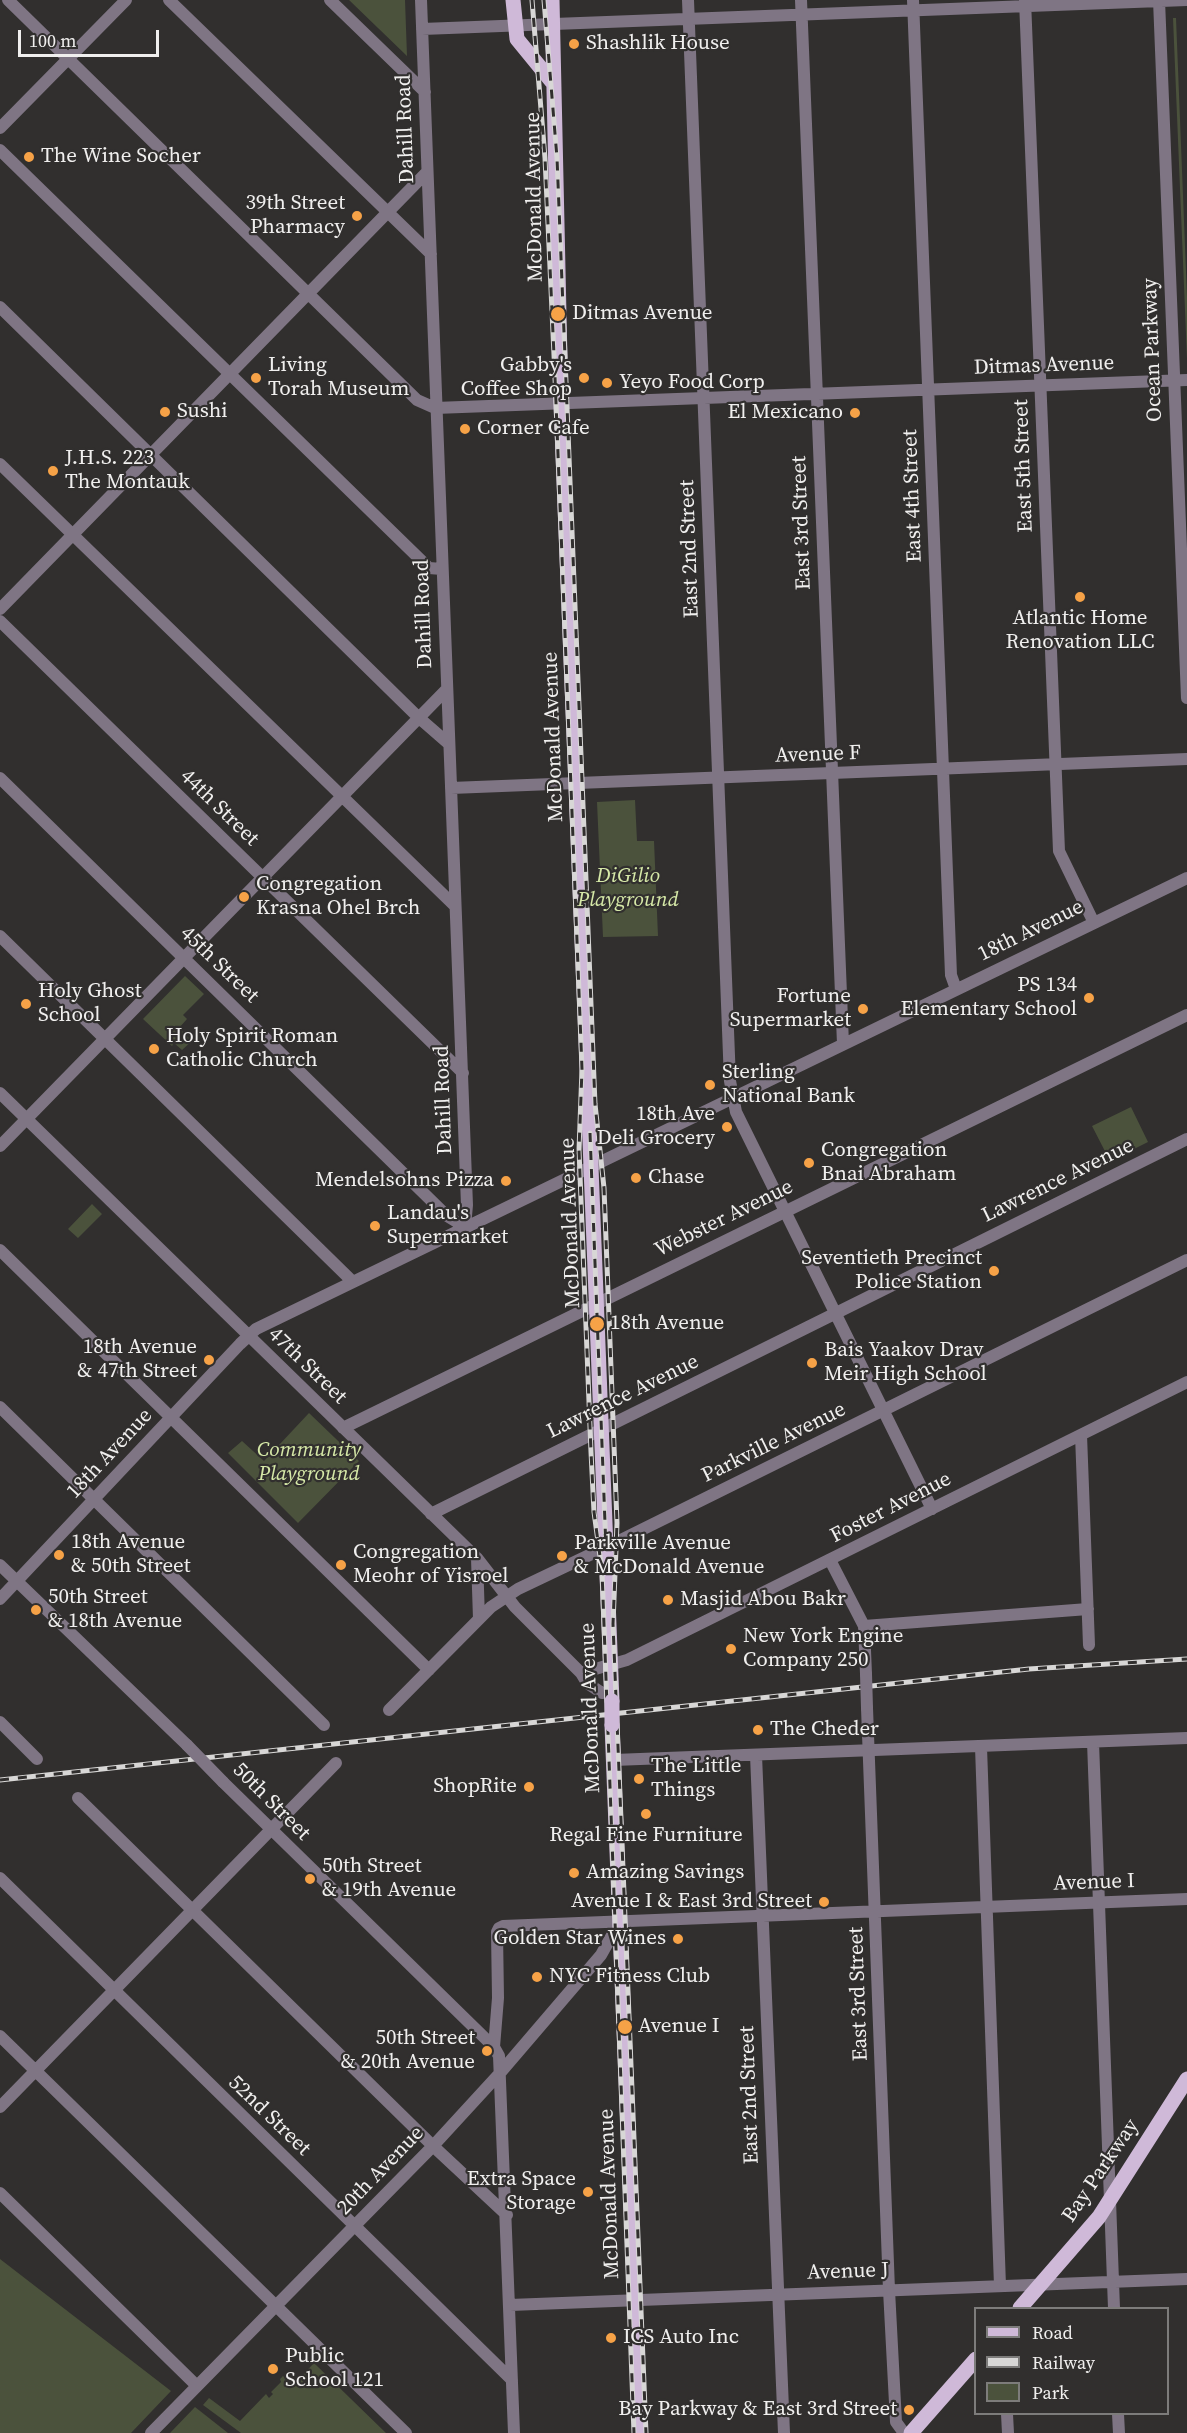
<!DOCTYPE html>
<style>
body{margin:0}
#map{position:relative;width:1187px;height:2433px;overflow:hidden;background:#312f2e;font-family:"Source Serif 4",serif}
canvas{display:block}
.legend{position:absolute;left:974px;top:2307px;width:195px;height:108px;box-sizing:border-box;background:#312f2e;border:2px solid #7d7c7b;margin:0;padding:8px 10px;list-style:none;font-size:18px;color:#f0efee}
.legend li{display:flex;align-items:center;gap:12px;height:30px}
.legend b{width:30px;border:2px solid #7d7c7b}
.scale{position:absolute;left:18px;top:30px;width:141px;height:27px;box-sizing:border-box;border:3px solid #f0efee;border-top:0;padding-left:8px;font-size:18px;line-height:21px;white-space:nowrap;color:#f0efee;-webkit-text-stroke:4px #312f2e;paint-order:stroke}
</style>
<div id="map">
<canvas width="1187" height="2433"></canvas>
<ul class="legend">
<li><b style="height:8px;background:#cfb9d8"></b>Road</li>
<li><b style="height:8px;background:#d8d7d6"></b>Railway</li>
<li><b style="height:16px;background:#4b523c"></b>Park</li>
</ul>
<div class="scale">100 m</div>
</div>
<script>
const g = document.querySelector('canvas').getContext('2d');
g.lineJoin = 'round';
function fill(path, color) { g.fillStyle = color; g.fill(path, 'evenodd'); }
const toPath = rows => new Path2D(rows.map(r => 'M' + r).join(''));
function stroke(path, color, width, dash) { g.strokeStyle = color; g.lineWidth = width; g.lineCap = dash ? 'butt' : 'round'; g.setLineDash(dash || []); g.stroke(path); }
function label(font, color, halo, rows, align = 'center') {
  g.font = font + ' "Source Serif 4",serif'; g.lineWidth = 4.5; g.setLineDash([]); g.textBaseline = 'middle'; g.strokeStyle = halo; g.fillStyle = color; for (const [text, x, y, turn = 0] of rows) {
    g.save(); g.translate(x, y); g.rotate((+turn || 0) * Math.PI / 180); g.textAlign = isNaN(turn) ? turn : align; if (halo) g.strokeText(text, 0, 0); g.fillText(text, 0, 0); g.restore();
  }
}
fill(toPath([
 [349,0,405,0,407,56],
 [1173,18,1176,18,1187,297,1187,359],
 [635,800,637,841,654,841,658,936,603,937,597,802],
 [185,976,204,994,183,1015,187,1019,179,1028,192,1041,182,1050,174,1043,172,1046,143,1019],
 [1131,1107,1148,1142,1110,1161,1092,1126],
 [92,1204,102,1214,78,1238,68,1229],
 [309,1413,359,1461,298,1523,228,1453,242,1441,264,1461],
 [0,2259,171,2391,131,2433,0,2433],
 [314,2363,386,2433,241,2433,203,2405,209,2398,240,2421,266,2394,269,2398,273,2394,271,2392,281,2382,280,2379,283,2376,293,2385],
 [195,2407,228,2433,170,2433]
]), '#4b523c');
stroke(toPath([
 [8,0,417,400,435,408,1187,380],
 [169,0,431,254],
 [330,0,425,92],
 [688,0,730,1081,736,1112,932,1509],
 [801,0,843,1044],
 [913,0,951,975,956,989],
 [1025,0,1059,851,1094,923],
 [1159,0,1187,698],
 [422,29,1187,0],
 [0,128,126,0],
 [0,150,429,568,442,569],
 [0,307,418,717,449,744],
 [0,464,455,906],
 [0,609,427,172],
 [0,621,463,1073],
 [0,778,447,1216,465,1227,467,1205,421,0],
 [451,788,1187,759],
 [0,936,352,1281],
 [0,1093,477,1558,515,1607,581,1673,587,1683,602,1693,612,1692],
 [0,1146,447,689],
 [0,1250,429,1670],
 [0,1407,324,1725],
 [343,1428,1187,1015],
 [1081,1435,1089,1645],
 [431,1514,1187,1139],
 [477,1558,479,1619],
 [830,1560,864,1626,866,1674],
 [0,1565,187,1745],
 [0,1599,240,1344,256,1329,1187,878],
 [864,1626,1088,1609],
 [581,1673,627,1660,1187,1382],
 [867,1708,889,2290,896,2422,904,2433],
 [389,1710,491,1607,518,1589,623,1539,1187,1260],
 [0,1722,37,1759],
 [1093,1742,1114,2308],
 [981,1747,1000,2286],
 [756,1755,784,2433],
 [614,1760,1187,1738],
 [223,1782,494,2047,499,2056,514,2433],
 [78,1798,433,2146,507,2215],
 [0,1878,512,2380],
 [0,2036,406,2433],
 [494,2047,498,1998,497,1932,499,1928,503,1926,1187,1899],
 [0,2107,336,1763],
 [0,2193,197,2386],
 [510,2305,1187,2279],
 [1007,2414,1008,2433],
 [1118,2414,1119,2433],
 [151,2433,433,2146,500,2073,601,1955,620,1921]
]), '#7f7584', 12);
stroke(toPath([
 [513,0,517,39,553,83],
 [552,0,561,404,612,1701],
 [612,1725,640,2433],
 [1020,2308,1099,2217,1187,2079],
 [911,2433,976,2359]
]), '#cfb9d8', 15);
const rail = toPath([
 [532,0,545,158,555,377,582,1069,579,1150,591,1452,594,1512,602,1571,634,2433],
 [544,0,557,158,595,1104,604,1188,617,1523,613,1624,646,2433],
 [590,1133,606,1549],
 [0,1780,1029,1669,1187,1659]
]);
stroke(rail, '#d8d7d6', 5);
stroke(rail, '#312f2e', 3, [9]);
stroke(toPath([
 [866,1674,867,1708],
 [187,1745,223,1782]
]), '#7f7584', 12);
stroke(toPath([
 [612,1701,612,1725]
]), '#cfb9d8', 15);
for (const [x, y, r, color] of [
 [574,44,6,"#f6a247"],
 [29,157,6,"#f6a247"],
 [357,216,6,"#f6a247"],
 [558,314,8,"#f6a247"],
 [256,378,6,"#f6a247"],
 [584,378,6,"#f6a247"],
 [607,383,6,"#f6a247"],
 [165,412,6,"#f6a247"],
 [855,413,6,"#f6a247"],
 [465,429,6,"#f6a247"],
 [53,471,6,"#f6a247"],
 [1080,597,6,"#f6a247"],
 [244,897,6,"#f6a247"],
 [1089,998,6,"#f6a247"],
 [26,1004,6,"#f6a247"],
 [863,1009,6,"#f6a247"],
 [154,1049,6,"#f6a247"],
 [710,1085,6,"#f6a247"],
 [727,1127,6,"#f6a247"],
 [809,1163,6,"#f6a247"],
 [636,1178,6,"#f6a247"],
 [506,1181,6,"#f6a247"],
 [375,1226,6,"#f6a247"],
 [994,1271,6,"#f6a247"],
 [597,1324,8,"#f6a247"],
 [209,1360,6,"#f6a247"],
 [812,1363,6,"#f6a247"],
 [59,1555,6,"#f6a247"],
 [562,1556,6,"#f6a247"],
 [341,1565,6,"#f6a247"],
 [668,1600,6,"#f6a247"],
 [36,1610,6,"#f6a247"],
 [731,1649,6,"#f6a247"],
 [758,1730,6,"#f6a247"],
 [639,1779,6,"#f6a247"],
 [529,1787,6,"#f6a247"],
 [646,1814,6,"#f6a247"],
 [574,1873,6,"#f6a247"],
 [310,1879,6,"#f6a247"],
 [824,1902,6,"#f6a247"],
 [678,1939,6,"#f6a247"],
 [537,1977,6,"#f6a247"],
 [625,2027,8,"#f6a247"],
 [487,2051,6,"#f6a247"],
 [588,2192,6,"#f6a247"],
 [611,2338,6,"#f6a247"],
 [273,2369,6,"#f6a247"],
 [909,2410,6,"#f6a247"]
]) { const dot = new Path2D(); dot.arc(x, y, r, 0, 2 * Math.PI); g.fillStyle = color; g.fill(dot); stroke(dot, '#312f2e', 2); }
label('21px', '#f0efee', '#312f2e', [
 ["Shashlik House",586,44],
 ["The Wine Socher",41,157],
 ["39th Street",345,204,"right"],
 ["Pharmacy",345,228,"right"],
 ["Ditmas Avenue",572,314],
 ["Living",268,366],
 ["Torah Museum",268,390],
 ["Gabby's",572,366,"right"],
 ["Coffee Shop",572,390,"right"],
 ["Yeyo Food Corp",619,383],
 ["Sushi",177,412],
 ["El Mexicano",843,413,"right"],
 ["Corner Cafe",477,429],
 ["J.H.S. 223",65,459],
 ["The Montauk",65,483],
 ["Atlantic Home",1080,619,"center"],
 ["Renovation LLC",1080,643,"center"],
 ["Congregation",256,885],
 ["Krasna Ohel Brch",256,909],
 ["PS 134",1077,986,"right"],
 ["Elementary School",1077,1010,"right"],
 ["Holy Ghost",38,992],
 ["School",38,1016],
 ["Fortune",851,997,"right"],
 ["Supermarket",851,1021,"right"],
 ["Holy Spirit Roman",166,1037],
 ["Catholic Church",166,1061],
 ["Sterling",722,1073],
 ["National Bank",722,1097],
 ["18th Ave",715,1115,"right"],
 ["Deli Grocery",715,1139,"right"],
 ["Congregation",821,1151],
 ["Bnai Abraham",821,1175],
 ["Chase",648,1178],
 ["Mendelsohns Pizza",494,1181,"right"],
 ["Landau's",387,1214],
 ["Supermarket",387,1238],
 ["Seventieth Precinct",982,1259,"right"],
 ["Police Station",982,1283,"right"],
 ["18th Avenue",610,1324],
 ["18th Avenue",197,1348,"right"],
 ["& 47th Street",197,1372,"right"],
 ["Bais Yaakov Drav",824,1351],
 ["Meir High School",824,1375],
 ["18th Avenue",71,1543],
 ["& 50th Street",71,1567],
 ["Parkville Avenue",574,1544],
 ["& McDonald Avenue",574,1568],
 ["Congregation",353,1553],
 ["Meohr of Yisroel",353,1577],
 ["50th Street",48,1598],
 ["& 18th Avenue",48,1622],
 ["Masjid Abou Bakr",680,1600],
 ["New York Engine",743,1637],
 ["Company 250",743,1661],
 ["The Cheder",770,1730],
 ["The Little",651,1767],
 ["Things",651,1791],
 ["ShopRite",517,1787,"right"],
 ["Regal Fine Furniture",646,1836,"center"],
 ["50th Street",322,1867],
 ["& 19th Avenue",322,1891],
 ["Amazing Savings",586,1873],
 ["Avenue I & East 3rd Street",812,1902,"right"],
 ["Golden Star Wines",666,1939,"right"],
 ["NYC Fitness Club",549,1977],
 ["Avenue I",638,2027],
 ["50th Street",475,2039,"right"],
 ["& 20th Avenue",475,2063,"right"],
 ["Extra Space",576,2180,"right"],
 ["Storage",576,2204,"right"],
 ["ICS Auto Inc",623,2338],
 ["Public",285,2357],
 ["School 121",285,2381],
 ["Bay Parkway & East 3rd Street",897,2410,"right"]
], 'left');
label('21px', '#f0efee', '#312f2e', [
 ["Dahill Road",406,129,-92],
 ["McDonald Avenue",535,197,-91],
 ["Ocean Parkway",1153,350,-92],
 ["Ditmas Avenue",1044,366,-2],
 ["East 5th Street",1024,466,-92],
 ["East 4th Street",913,496,-92],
 ["East 3rd Street",802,523,-92],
 ["East 2nd Street",690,549,-92],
 ["Dahill Road",424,614,-92],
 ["McDonald Avenue",554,737,-92],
 ["Avenue F",818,755,-2],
 ["44th Street",219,808,44],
 ["18th Avenue",1031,931,-26],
 ["45th Street",219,965,44],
 ["Dahill Road",444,1100,-92],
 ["Lawrence Avenue",1058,1181,-26],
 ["Webster Avenue",724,1219,-26],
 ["McDonald Avenue",571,1223,-92],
 ["47th Street",307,1366,44],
 ["Lawrence Avenue",623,1397,-26],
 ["Parkville Avenue",774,1443,-26],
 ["18th Avenue",110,1454,-47],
 ["Foster Avenue",891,1508,-27],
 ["McDonald Avenue",591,1708,-92],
 ["50th Street",271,1802,45],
 ["Avenue I",1094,1883,-2],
 ["East 3rd Street",859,1994,-92],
 ["East 2nd Street",750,2095,-92],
 ["52nd Street",269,2116,44],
 ["20th Avenue",381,2171,-46],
 ["Bay Parkway",1101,2171,-56],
 ["McDonald Avenue",610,2194,-92],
 ["Avenue J",848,2272,-2]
]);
label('italic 21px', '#d6e9a8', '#312f2e', [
 ["DiGilio",628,877],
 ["Playground",628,901],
 ["Community",309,1451],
 ["Playground",309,1475]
]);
</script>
